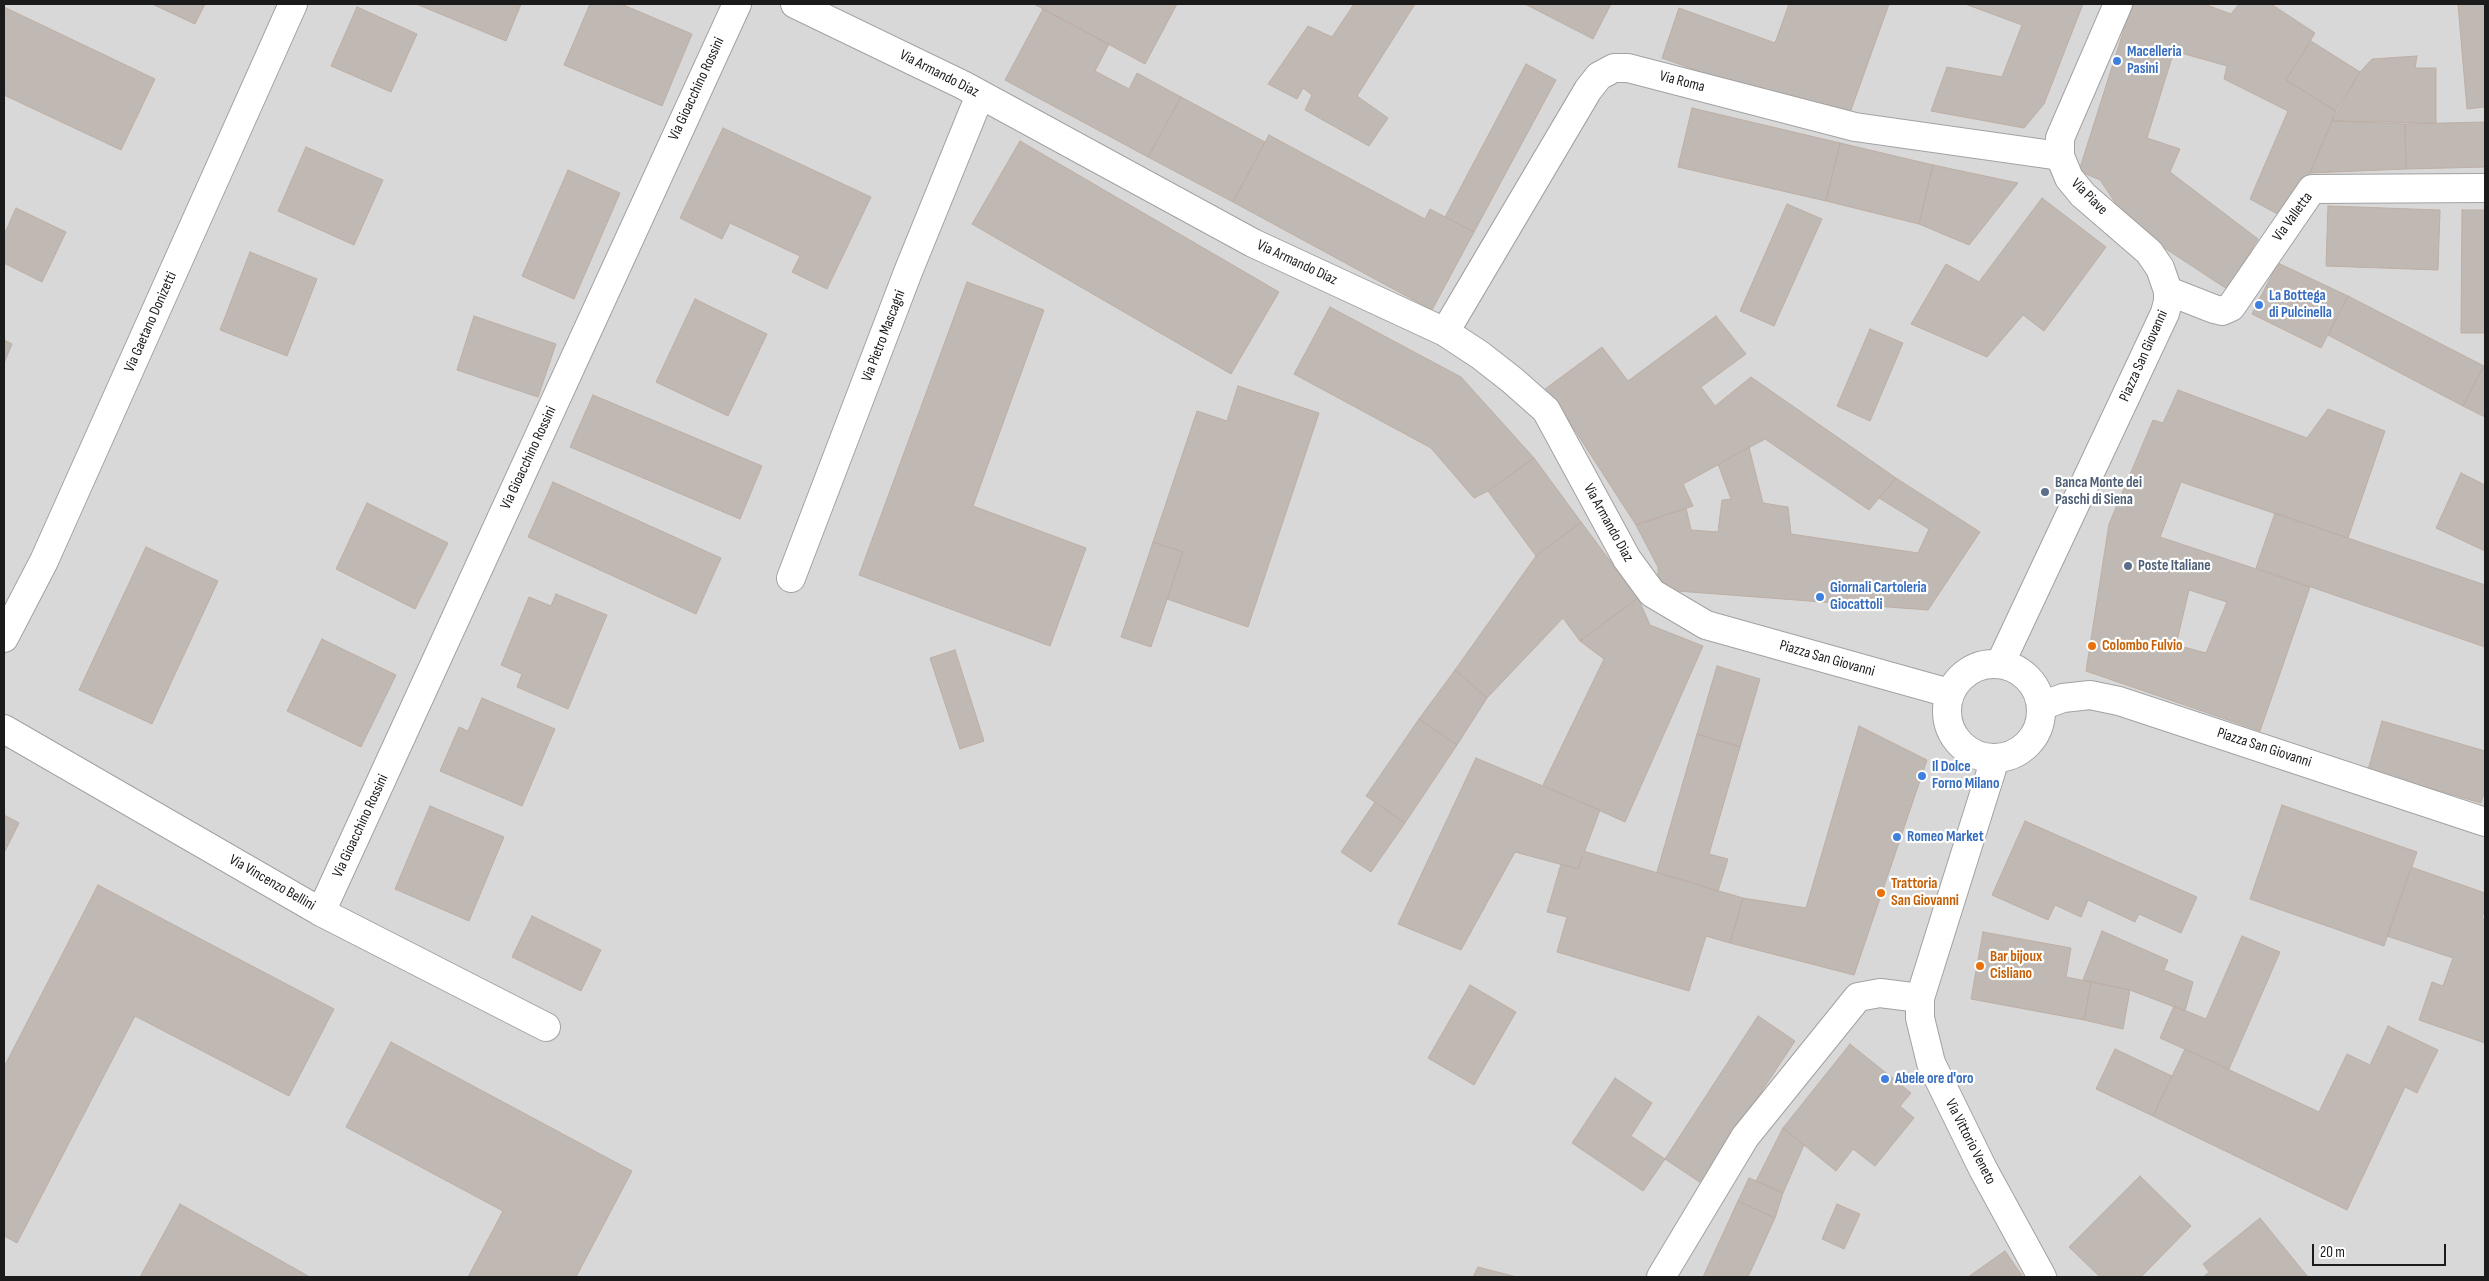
<!DOCTYPE html>
<style>
body{margin:0}
#map{position:relative;width:2489px;height:1281px;overflow:hidden;background:#ece8e2;font-family:"Sofia Sans Condensed",sans-serif}
canvas{display:block}
.frame{position:absolute;inset:0;border:5px solid #1b1b1b;pointer-events:none}
.scale{position:absolute;left:2312px;top:1244px;width:134px;height:22px;box-sizing:border-box;border:2px solid #1b1b1b;border-top:0;padding-left:6px;font-size:15px;line-height:18px;white-space:nowrap;color:#1b1b1b;-webkit-text-stroke:4px #fff;paint-order:stroke}
</style>
<div id="map">
<canvas width="2489" height="1281"></canvas>
<div class="frame"></div>
<div class="scale">20 m</div>
</div>
<script>
const g = document.querySelector('canvas').getContext('2d');
g.lineJoin = 'round';
function fill(path, color) { g.fillStyle = color; g.fill(path, 'evenodd'); }
const toPath = rows => new Path2D(rows.map(r => 'M' + r).join(''));
function stroke(path, color, width, dash) { g.strokeStyle = color; g.lineWidth = width; g.lineCap = dash ? 'butt' : 'round'; g.setLineDash(dash || []); g.stroke(path); }
function label(font, color, halo, rows, align = 'center') {
  g.font = font + ' "Sofia Sans Condensed",sans-serif'; g.lineWidth = 4.5; g.setLineDash([]); g.textBaseline = 'middle'; g.strokeStyle = halo; g.fillStyle = color; for (const [text, x, y, turn = 0] of rows) {
    g.save(); g.translate(x, y); g.rotate((+turn || 0) * Math.PI / 180); g.textAlign = isNaN(turn) ? turn : align; if (halo) g.strokeText(text, 0, 0); g.fillText(text, 0, 0); g.restore();
  }
}
fill(toPath([
 [4,4,2485,4,2485,1277,4,1277]
]), '#d9d8d8');
const building = toPath([
 [152,4,205,4,195,24,152,4],
 [416,4,521,4,506,41,416,4],
 [590,4,621,4,692,34,662,106,564,65,590,4],
 [1034,4,1177,4,1145,64,1034,4],
 [1354,4,1415,4,1357,96,1388,118,1369,146,1305,110,1312,95,1303,88,1297,99,1268,84,1308,26,1332,37,1354,4],
 [1525,4,1611,4,1593,39,1525,4],
 [1789,4,1889,4,1846,124,1662,58,1679,8,1775,43,1789,4],
 [1965,4,2083,4,2044,104,2024,128,1931,111,1947,67,2002,77,2022,25,1965,4],
 [2132,4,2204,4,2231,14,2239,4,2271,4,2315,33,2286,80,2336,111,2310,173,2283,217,2250,199,2288,111,2224,79,2227,66,2174,51,2147,138,2180,149,2170,172,2258,239,2227,289,2131,226,2100,180,2079,171,2132,4],
 [2458,4,2485,4,2485,107,2467,109,2458,4],
 [4,7,155,79,121,150,4,95,4,7],
 [357,7,417,34,391,92,331,66,357,7],
 [1043,9,1109,44,1095,71,1129,89,1137,73,1181,97,1148,157,1005,80,1043,9],
 [2311,41,2360,72,2336,111,2286,80,2311,41],
 [2417,56,2415,68,2436,68,2436,123,2332,121,2360,72,2372,59,2417,56],
 [1526,64,1556,80,1474,232,1445,217,1526,64],
 [1181,97,1265,142,1233,202,1148,157,1181,97],
 [1692,108,1840,143,1826,201,1678,167,1692,108],
 [2332,121,2405,124,2406,169,2310,173,2332,121],
 [2485,122,2485,167,2406,169,2405,124,2485,122],
 [723,128,871,197,827,289,792,272,800,256,730,223,722,239,680,218,723,128],
 [1269,135,1425,219,1430,209,1474,232,1432,310,1233,202,1269,135],
 [1020,141,1279,292,1231,374,972,224,1020,141],
 [1840,143,1933,165,1919,224,1826,201,1840,143],
 [306,147,383,180,354,245,278,211,306,147],
 [1933,165,2018,183,1969,245,1919,224,1933,165],
 [568,170,620,193,574,299,522,276,568,170],
 [2042,198,2106,247,2044,331,2023,315,1987,357,1911,324,1946,264,1979,282,2042,198],
 [1787,204,1822,219,1774,326,1740,311,1787,204],
 [2328,206,2440,210,2438,270,2326,266,2328,206],
 [16,208,66,232,42,282,4,263,4,235,16,208],
 [2462,210,2485,210,2485,333,2461,333,2462,210],
 [250,252,317,279,287,356,220,330,250,252],
 [2278,263,2348,296,2321,348,2252,314,2278,263],
 [967,282,1044,310,973,506,1086,548,1050,646,859,575,967,282],
 [2348,296,2484,366,2463,406,2328,335,2348,296],
 [695,299,767,334,728,416,656,382,695,299],
 [1330,307,1461,377,1534,458,1488,491,1474,498,1431,448,1294,374,1330,307],
 [474,316,556,344,538,397,457,370,474,316],
 [1716,316,1746,354,1701,387,1715,406,1751,377,1896,478,1869,510,1765,439,1683,484,1693,506,1636,525,1565,415,1545,389,1602,347,1628,381,1716,316],
 [1870,329,1903,343,1870,421,1837,406,1870,329],
 [4,340,12,344,4,363,4,340],
 [2484,366,2485,367,2485,417,2463,406,2484,366],
 [1238,386,1319,413,1248,627,1167,599,1183,552,1153,542,1197,411,1227,421,1238,386],
 [2178,390,2307,438,2328,409,2385,431,2348,538,2181,482,2160,537,2310,587,2260,731,2086,671,2109,524,2153,420,2163,423,2178,390],
 [2189,590,2227,602,2206,653,2176,645,2189,590],
 [593,395,762,466,740,519,570,447,593,395],
 [1749,447,1763,503,1788,507,1791,534,1918,553,1929,529,1879,498,1896,478,1980,532,1928,610,1664,590,1658,577,1658,567,1636,525,1686,508,1691,530,1718,532,1722,500,1731,499,1718,464,1749,447],
 [1534,458,1581,522,1536,556,1488,491,1534,458],
 [2461,473,2485,485,2485,551,2436,528,2461,473],
 [553,482,721,558,696,614,528,537,553,482],
 [367,503,448,543,415,609,336,569,367,503],
 [2275,513,2485,585,2485,647,2256,568,2275,513],
 [1581,522,1638,598,1580,641,1563,618,1487,698,1455,670,1536,556,1581,522],
 [1153,542,1183,552,1151,647,1121,637,1153,542],
 [146,547,218,581,152,724,79,690,146,547],
 [556,594,607,615,568,709,517,687,522,674,501,665,529,597,551,606,556,594],
 [1638,598,1650,625,1703,646,1625,822,1543,785,1604,659,1580,641,1638,598],
 [322,639,396,675,361,747,287,711,322,639],
 [955,650,984,741,960,749,930,658,955,650],
 [1717,666,1760,679,1740,747,1697,734,1717,666],
 [1455,670,1487,698,1457,745,1419,719,1455,670],
 [482,698,555,729,522,806,440,771,459,727,468,731,482,698],
 [1419,719,1457,745,1405,823,1366,796,1419,719],
 [2382,721,2485,751,2485,789,2481,803,2368,770,2382,721],
 [1859,726,1927,760,1854,975,1730,943,1743,898,1806,908,1859,726],
 [1697,734,1740,747,1709,854,1728,859,1718,891,1657,872,1697,734],
 [1476,758,1600,810,1578,869,1515,852,1461,950,1398,924,1476,758],
 [1375,802,1405,823,1371,872,1341,852,1375,802],
 [2282,805,2417,852,2384,946,2250,899,2282,805],
 [430,806,504,837,469,921,395,889,430,806],
 [4,815,19,823,4,853,4,815],
 [2025,821,2197,897,2181,933,2139,914,2135,922,2088,900,2081,917,2055,905,2048,920,1992,895,2025,821],
 [1583,851,1743,898,1730,943,1706,936,1689,991,1557,952,1567,917,1547,912,1561,864,1578,869,1583,851],
 [2411,867,2485,893,2485,908,2482,918,2485,919,2485,1043,2419,1020,2432,982,2443,986,2453,958,2387,936,2411,867],
 [98,885,334,1009,289,1096,135,1016,17,1243,4,1236,4,1067,98,885],
 [532,916,601,950,581,991,512,957,532,916],
 [2102,931,2168,960,2164,970,2193,982,2185,1011,2130,990,2083,980,2102,931],
 [1983,932,2071,948,2066,977,2091,982,2084,1020,1971,999,1983,932],
 [2242,936,2280,952,2229,1069,2160,1038,2174,1006,2206,1019,2242,936],
 [2091,982,2130,990,2123,1029,2084,1020,2091,982],
 [1470,985,1516,1012,1474,1085,1428,1058,1470,985],
 [1758,1016,1795,1041,1701,1183,1665,1159,1758,1016],
 [2388,1026,2438,1050,2417,1093,2405,1087,2347,1210,2153,1116,2185,1049,2319,1112,2347,1054,2370,1065,2388,1026],
 [391,1042,632,1171,576,1277,468,1277,503,1211,346,1127,391,1042],
 [1850,1044,1911,1093,1900,1106,1914,1118,1875,1166,1853,1149,1836,1171,1783,1128,1850,1044],
 [2115,1049,2172,1076,2153,1116,2096,1089,2115,1049],
 [1615,1078,1652,1103,1631,1136,1665,1159,1643,1191,1572,1143,1615,1078],
 [1783,1128,1804,1145,1783,1193,1756,1181,1783,1128],
 [2140,1176,2191,1226,2141,1277,2100,1277,2069,1247,2140,1176],
 [1749,1178,1783,1193,1775,1218,1738,1201,1749,1178],
 [1738,1201,1775,1218,1748,1277,1703,1277,1738,1201],
 [180,1204,310,1277,140,1277,180,1204],
 [1837,1204,1860,1214,1844,1249,1822,1239,1837,1204],
 [2260,1218,2308,1277,2203,1277,2209,1272,2203,1264,2260,1218],
 [2005,1251,2023,1277,1968,1277,2005,1251],
 [1478,1267,1517,1277,1473,1277,1478,1267]
]);
fill(building, '#c0b8b2');
stroke(building, '#bdafa5', 1);
const minor = toPath([
 [795,4,963,85,1253,243,1445,332,1480,355,1512,380,1546,410,1627,559,1652,593,1706,625,1949,693],
 [2168,291,2214,309,2222,311,2231,307,2312,189,2485,188],
 [1445,332,1588,90,1599,76,1614,68,1628,68,1855,127,2060,156],
 [791,578,908,272,980,95],
 [4,638,44,561,293,4],
 [2041,706,2063,698,2090,695,2119,701,2485,822],
 [4,729,321,912,546,1027],
 [321,912,737,4],
 [1661,1277,1745,1137,1858,997,1880,993,1920,998]
]);
const tertiary = toPath([
 '1947 711a47 47 0 1 1 94 0a47 47 0 1 1-94 0Z',
 [2000,664,2165,313,2168,301,2168,291,2160,268,2149,252,2083,195,2069,178,2060,156,2060,138,2118,4],
 [1995,759,1920,998,1920,1018,1931,1063,1983,1169,2042,1277]
]);
stroke(minor, '#a2a2a2', 30);
stroke(tertiary, '#a2a2a2', 30);
stroke(minor, '#fff', 28);
stroke(tertiary, '#fff', 28);
for (const [x, y, r, color] of [
 [2117,61,5,"#3f7fe0"],
 [2259,305,5,"#3f7fe0"],
 [2045,492,5,"#5c6f8a"],
 [2128,566,5,"#5c6f8a"],
 [1820,597,5,"#3f7fe0"],
 [2092,646,5,"#e8710a"],
 [1922,776,5,"#3f7fe0"],
 [1897,837,5,"#3f7fe0"],
 [1881,893,5,"#e8710a"],
 [1980,966,5,"#e8710a"],
 [1885,1079,5,"#3f7fe0"]
]) { const dot = new Path2D(); dot.arc(x, y, r, 0, 2 * Math.PI); g.fillStyle = color; g.fill(dot); stroke(dot, '#fff', 2); }
label('bold 15px', '#366cbe', '#fff', [
 ["Macelleria",2127,52],
 ["Pasini",2127,69],
 ["La Bottega",2269,296],
 ["di Pulcinella",2269,313],
 ["Giornali Cartoleria",1830,588],
 ["Giocattoli",1830,605],
 ["Il Dolce",1932,767],
 ["Forno Milano",1932,784],
 ["Romeo Market",1907,837],
 ["Abele ore d'oro",1895,1079]
], 'left');
label('15px', '#1b1b1b', '#fff', [
 ["Via Armando Diaz",939,74,27],
 ["Via Roma",1682,82,15],
 ["Via Gioacchino Rossini",697,89,-65],
 ["Via Piave",2089,197,45],
 ["Via Valletta",2293,217,-54],
 ["Via Armando Diaz",1297,263,25],
 ["Via Gaetano Donizetti",151,322,-66],
 ["Via Pietro Mascagni",884,336,-69],
 ["Piazza San Giovanni",2144,356,-66],
 ["Via Gioacchino Rossini",529,458,-65],
 ["Via Armando Diaz",1608,523,61],
 ["Piazza San Giovanni",1827,659,16],
 ["Piazza San Giovanni",2264,748,18],
 ["Via Gioacchino Rossini",361,826,-65],
 ["Via Vincenzo Bellini",272,883,30],
 ["Via Vittorio Veneto",1970,1142,63]
]);
label('bold 15px', '#4e5e75', '#fff', [
 ["Banca Monte dei",2055,483],
 ["Paschi di Siena",2055,500],
 ["Poste Italiane",2138,566]
], 'left');
label('bold 15px', '#c56008', '#fff', [
 ["Colombo Fulvio",2102,646],
 ["Trattoria",1891,884],
 ["San Giovanni",1891,901],
 ["Bar bijoux",1990,957],
 ["Cisliano",1990,974]
], 'left');
</script>
